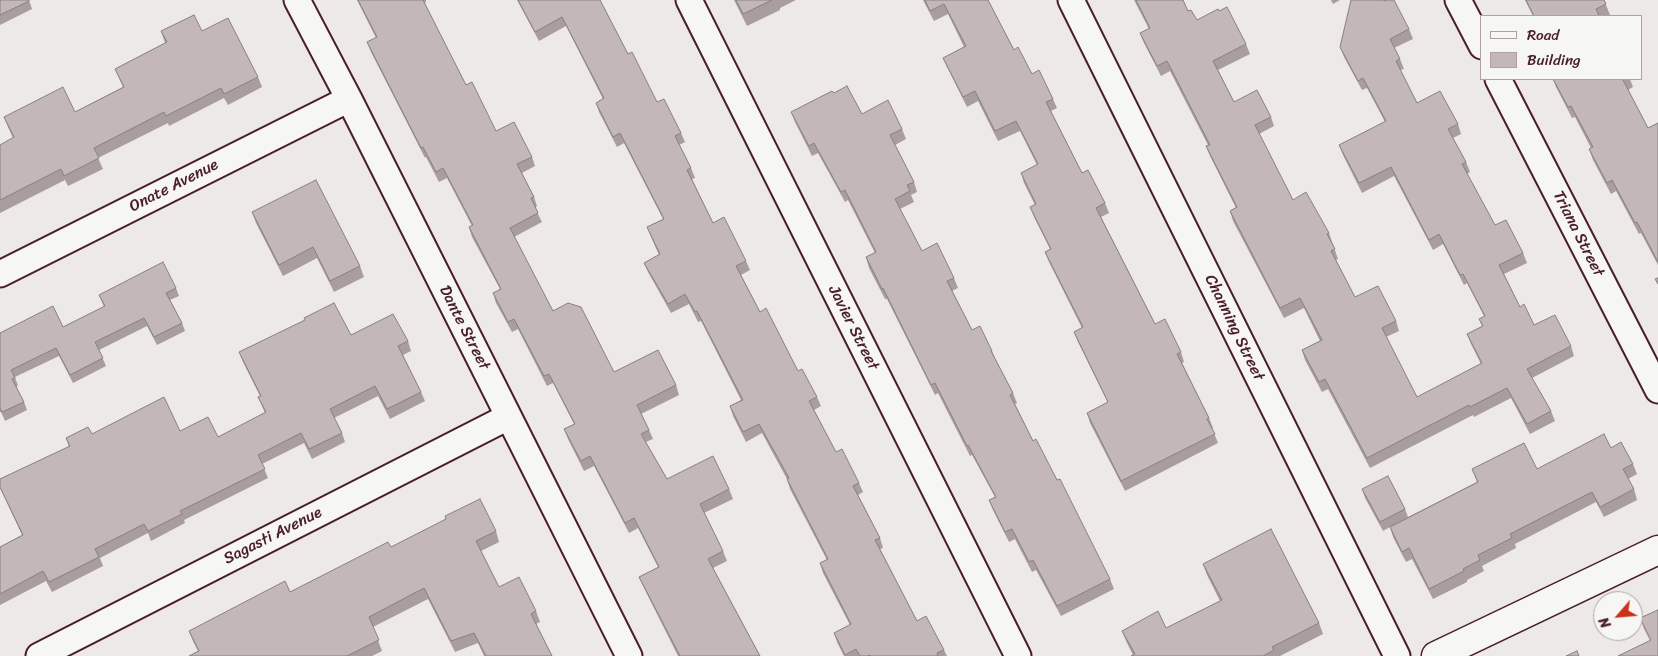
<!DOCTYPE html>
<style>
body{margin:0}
#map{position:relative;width:1658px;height:656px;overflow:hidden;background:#ece9e6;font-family:Sriracha,sans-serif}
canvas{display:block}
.legend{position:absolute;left:1480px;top:15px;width:162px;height:65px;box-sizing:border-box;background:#f6f6f2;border:1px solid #b1a0a2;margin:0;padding:6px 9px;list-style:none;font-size:15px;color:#4a1f2b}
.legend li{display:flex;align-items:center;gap:10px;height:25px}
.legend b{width:25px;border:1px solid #b1a0a2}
.north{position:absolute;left:1593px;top:591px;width:50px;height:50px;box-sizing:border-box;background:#f6f6f2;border:1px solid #b1a0a2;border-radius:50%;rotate:243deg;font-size:14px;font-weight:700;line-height:20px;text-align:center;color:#4a1f2b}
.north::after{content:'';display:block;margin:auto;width:18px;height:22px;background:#c8321e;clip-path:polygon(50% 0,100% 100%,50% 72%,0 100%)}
</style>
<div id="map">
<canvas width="1658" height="656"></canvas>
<ul class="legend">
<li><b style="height:6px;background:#f6f6f2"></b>Road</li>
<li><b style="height:14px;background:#c4b7b7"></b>Building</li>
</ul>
<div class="north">N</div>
</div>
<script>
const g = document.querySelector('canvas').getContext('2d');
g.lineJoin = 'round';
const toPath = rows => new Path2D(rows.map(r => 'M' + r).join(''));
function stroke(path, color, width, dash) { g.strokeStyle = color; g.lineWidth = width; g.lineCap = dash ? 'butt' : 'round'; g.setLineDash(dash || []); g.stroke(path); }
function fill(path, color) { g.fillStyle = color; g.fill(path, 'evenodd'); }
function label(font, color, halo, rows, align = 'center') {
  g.font = font + ' Sriracha,sans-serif'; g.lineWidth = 4.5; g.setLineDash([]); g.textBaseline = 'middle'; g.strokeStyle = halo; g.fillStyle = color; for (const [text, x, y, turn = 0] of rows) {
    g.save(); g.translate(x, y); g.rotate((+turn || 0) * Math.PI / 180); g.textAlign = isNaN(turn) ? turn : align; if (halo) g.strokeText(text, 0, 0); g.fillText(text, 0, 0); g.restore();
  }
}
const minor = toPath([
 [297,0,349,99,629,656],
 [689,0,1018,656],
 [1071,0,1397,656],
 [1458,0,1482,46],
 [1498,79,1658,390],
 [0,274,349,99],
 [39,656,508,417]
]);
const secondary = toPath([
 [1436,656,1658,550]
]);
stroke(minor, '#4a1f2b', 29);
stroke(secondary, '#4a1f2b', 31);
stroke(minor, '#f6f6f2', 25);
stroke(secondary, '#f6f6f2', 28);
fill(toPath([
 [0,0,29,0,32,9,0,25],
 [357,0,426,0,426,2,424,3,466,85,496,131,532,157,535,166,522,173,534,197,537,206,535,208,542,222,514,237,553,311,614,372,676,385,679,395,641,414,649,430,653,439,646,442,667,479,729,489,733,499,704,513,723,551,727,561,713,568,760,656,678,656,643,586,639,577,658,567,638,528,629,533,594,466,584,471,568,439,564,429,574,424,553,383,547,386,518,329,512,332,496,303,493,293,500,289,472,237,469,227,472,226,447,178,439,182,426,157,425,158,371,52,367,42,376,38],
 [517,0,600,0,628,54,657,102,681,133,685,142,679,145,691,168,695,178,692,179,713,223,746,261,750,270,741,275,760,312,798,371,817,397,821,406,814,410,836,452,859,483,863,492,858,495,880,538,883,548,880,549,917,621,944,650,947,656,844,656,837,642,834,633,850,625,823,573,820,563,827,560,790,489,787,479,762,433,746,442,733,416,730,406,741,400,701,321,698,322,689,304,671,313,648,272,644,263,659,255,651,237,647,227,663,219,624,143,617,147,599,112,596,103,603,99,566,26,539,41],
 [734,0,796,0,780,8,780,10,747,26],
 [923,0,988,0,1014,50,1032,74,1053,99,1057,108,1051,111,1082,173,1105,203,1109,213,1101,217,1155,324,1181,352,1184,362,1182,363,1209,418,1213,428,1212,428,1218,443,1125,491,1090,423,1087,413,1108,403,1078,342,1074,332,1082,328,1049,262,1045,252,1050,249,1034,217,1030,207,1035,205,1024,183,1021,173,1037,165,1020,131,998,141,978,101,967,107,947,67,943,58,964,47,948,14,934,21],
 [1134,0,1183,0,1188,11,1197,20,1219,11,1246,44,1250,54,1218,70,1234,102,1271,117,1274,126,1259,134,1293,200,1329,233,1338,259,1336,260,1355,297,1396,321,1399,331,1386,337,1417,397,1481,364,1471,344,1467,334,1482,326,1479,319,1484,316,1467,283,1464,285,1443,244,1433,250,1394,176,1362,193,1343,155,1339,145,1385,122,1367,88,1362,90,1344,57,1340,47,1409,29,1413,39,1394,48,1400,59,1404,69,1400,70,1417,103,1458,124,1461,134,1453,138,1466,162,1470,172,1467,174,1495,225,1523,253,1527,263,1504,274,1520,307,1534,325,1571,346,1574,356,1532,378,1551,411,1555,421,1530,434,1511,398,1474,417,1473,415,1370,468,1328,389,1322,392,1305,360,1302,350,1320,341,1304,308,1284,318,1233,221,1230,211,1236,208,1210,156,1206,146,1208,145,1170,71,1161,76,1144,43,1140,33,1149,29],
 [1331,0,1340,0,1333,4],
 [1525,0,1604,0,1610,15,1608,16,1533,16],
 [161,31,202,31,258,77,262,87,228,105,224,98,169,126,168,123,98,158,103,169,68,186,65,180,0,213,0,145,13,138,8,127,4,117,75,112,123,87,115,69,165,43],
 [1553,79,1630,79,1633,87,1628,90,1648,128,1658,123,1658,265,1641,233,1639,234,1616,191,1611,194,1593,160,1589,149,1591,148,1575,117,1572,118,1556,87],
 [834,93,862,114,902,129,906,139,895,145,914,182,917,192,911,195,914,202,900,209,922,251,954,278,958,288,952,291,972,330,992,351,996,361,1013,393,1017,403,1015,404,1033,441,1057,480,1110,579,1114,589,1061,616,1036,570,1032,572,1015,539,1009,542,993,510,989,500,995,497,972,455,970,456,938,393,935,395,887,299,885,299,869,268,866,257,875,253,848,200,845,202,818,153,812,156,795,122,791,112],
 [252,212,360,266,364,277,334,292,317,258,283,276,256,223],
 [176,288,179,296,170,300,182,323,185,331,157,345,147,326,99,350,106,366,73,383,59,356,15,377,18,386,16,387,24,402,27,410,5,421,1,412,0,412,0,333,63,327,104,307,99,295],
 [351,335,408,341,411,351,403,355,421,392,425,401,390,419,378,396,334,418,342,433,345,442,312,459,304,443,262,464,268,478,184,520,185,523,151,541,148,533,100,558,103,566,52,592,46,581,0,605,0,547,22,535,0,488,0,479,69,447,66,438,92,434,180,431,218,437,265,413,258,397,260,396,243,362,239,352],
 [1611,448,1633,464,1637,474,1628,479,1634,489,1637,500,1604,517,1596,502,1515,544,1516,548,1482,566,1484,571,1467,580,1467,582,1433,599,1412,559,1406,562,1393,537,1390,527,1383,531,1365,498,1362,489,1405,509,1408,517,1477,482,1472,469,1537,469],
 [496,531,499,542,481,551,499,587,536,611,540,622,536,624,552,656,484,656,478,643,455,652,428,599,373,627,382,651,372,656,189,656,198,651,193,641,189,631,290,592,391,547],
 [1203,564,1319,623,1323,634,1280,656,1131,656,1133,655,1126,641,1122,631,1166,628,1220,601,1207,575],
 [1640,618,1658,656,1644,629]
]), '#a99d9d');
const building = toPath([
 [0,0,29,0,29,1,0,15,0,0],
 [358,0,423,0,466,85,472,82,496,131,514,122,532,157,517,164,534,197,531,198,538,213,510,228,553,311,568,303,581,307,614,372,658,350,676,385,637,405,649,430,641,434,667,479,713,456,729,489,700,504,723,551,708,559,760,656,680,656,639,577,659,567,634,518,625,523,590,456,581,461,564,429,575,424,549,374,544,376,514,319,508,322,493,293,501,289,469,227,473,225,443,168,436,172,423,147,421,148,367,42,377,37,358,0],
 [518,0,600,0,628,54,632,52,657,102,664,99,681,133,675,136,691,168,687,170,713,223,724,217,746,261,736,266,760,312,766,308,798,371,802,369,817,397,809,401,836,452,842,449,859,483,853,486,880,538,875,540,917,621,926,616,944,650,937,653,938,656,871,656,870,655,867,656,860,656,856,649,845,655,834,633,851,624,820,563,828,559,787,479,789,478,759,424,743,432,730,406,743,400,697,311,695,312,685,294,668,304,644,263,660,254,647,227,664,219,620,133,613,137,596,103,604,98,562,17,535,32,518,0],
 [736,0,772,0,743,14,736,0],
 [925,0,988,0,1014,50,1018,47,1032,74,1039,70,1053,99,1046,102,1082,173,1088,170,1105,203,1096,208,1155,324,1165,319,1181,352,1177,354,1209,418,1207,419,1215,434,1121,481,1087,413,1108,402,1074,332,1083,327,1045,252,1051,249,1030,207,1036,204,1021,173,1038,164,1016,121,995,131,975,91,963,97,943,58,966,46,944,4,930,11,925,0],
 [1136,0,1183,0,1188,11,1191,10,1197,20,1218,9,1219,11,1227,7,1246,44,1213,61,1234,102,1257,90,1271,117,1255,125,1293,200,1306,192,1329,233,1327,234,1335,249,1331,251,1355,297,1378,286,1396,321,1382,328,1417,397,1482,363,1467,334,1483,326,1479,319,1485,316,1463,274,1460,275,1439,234,1429,240,1391,167,1359,183,1339,145,1386,121,1363,78,1358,81,1340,47,1351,0,1384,0,1384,1,1387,0,1394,0,1409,29,1390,39,1400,59,1396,61,1417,103,1440,91,1458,124,1448,129,1466,162,1462,164,1495,225,1506,220,1523,253,1499,265,1520,307,1524,304,1534,325,1555,315,1571,346,1527,369,1551,411,1527,424,1507,388,1470,407,1469,405,1367,458,1325,379,1319,382,1302,350,1322,340,1300,298,1280,308,1230,211,1237,207,1206,146,1210,145,1167,61,1157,66,1140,33,1150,28,1136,0],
 [1526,0,1604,0,1606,4,1596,9,1599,16,1534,16,1526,0],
 [194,15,202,31,228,18,258,77,224,94,221,88,166,116,164,112,94,148,99,158,64,176,61,169,0,200,0,145,14,137,4,117,63,87,75,112,124,87,115,69,167,42,161,31,194,15],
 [1553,79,1625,79,1623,80,1648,128,1658,123,1658,262,1637,222,1635,223,1612,180,1607,183,1589,149,1593,147,1571,106,1568,107,1553,79],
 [847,86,862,114,888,100,902,129,890,135,914,182,907,185,910,191,895,199,922,251,937,243,954,278,947,281,972,330,980,326,992,351,991,351,1013,393,1010,395,1033,441,1036,439,1057,480,1060,479,1110,579,1057,606,1033,560,1029,562,1012,529,1005,532,989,500,996,497,968,445,967,446,935,383,931,385,883,288,882,289,866,257,876,252,845,190,841,192,814,143,809,146,791,112,832,91,834,93,847,86],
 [316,180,360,266,330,281,313,247,279,265,252,212,316,180],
 [163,262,176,288,166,293,182,323,154,337,144,318,95,342,103,358,70,375,56,348,11,370,15,378,12,379,24,402,2,412,0,408,0,333,53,306,63,327,105,306,99,295,163,262],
 [1658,278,1658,284,1655,279,1658,278],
 [334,303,351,335,393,314,408,341,398,346,421,392,387,409,375,386,330,409,342,433,309,449,301,433,258,455,265,469,180,511,182,514,148,531,144,524,95,549,99,557,49,582,43,571,0,594,0,547,23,535,0,487,0,479,70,446,66,438,88,427,92,434,164,397,180,431,208,417,218,437,266,412,258,397,261,396,239,352,305,320,304,318,334,303],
 [1604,434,1611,448,1621,442,1633,464,1623,469,1634,489,1600,507,1592,492,1510,534,1512,538,1478,555,1480,560,1463,569,1464,571,1429,589,1409,548,1402,552,1390,527,1478,482,1472,469,1524,443,1537,469,1604,434],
 [1388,476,1405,509,1380,522,1362,489,1388,476],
 [480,499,496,531,476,541,499,587,519,577,536,611,531,614,552,656,486,656,474,633,451,641,424,588,369,617,379,640,347,656,189,656,199,651,189,631,285,581,290,592,388,542,391,547,446,519,445,516,480,499],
 [1271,529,1319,623,1272,647,1274,650,1263,656,1131,656,1135,654,1122,631,1158,611,1166,628,1222,600,1203,564,1271,529],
 [1658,610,1658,656,1618,656,1651,640,1640,618,1658,610],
 [1577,651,1579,656,1566,656,1577,651]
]);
fill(building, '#c4b7b7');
stroke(building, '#898080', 1);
label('16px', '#4a1f2b', '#f6f6f2', [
 ["Onate Avenue",174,186,-27],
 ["Triana Street",1578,234,63],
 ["Dante Street",464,328,63],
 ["Javier Street",853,328,63],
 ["Channing Street",1234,328,64],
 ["Sagasti Avenue",273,536,-27]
]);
</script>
